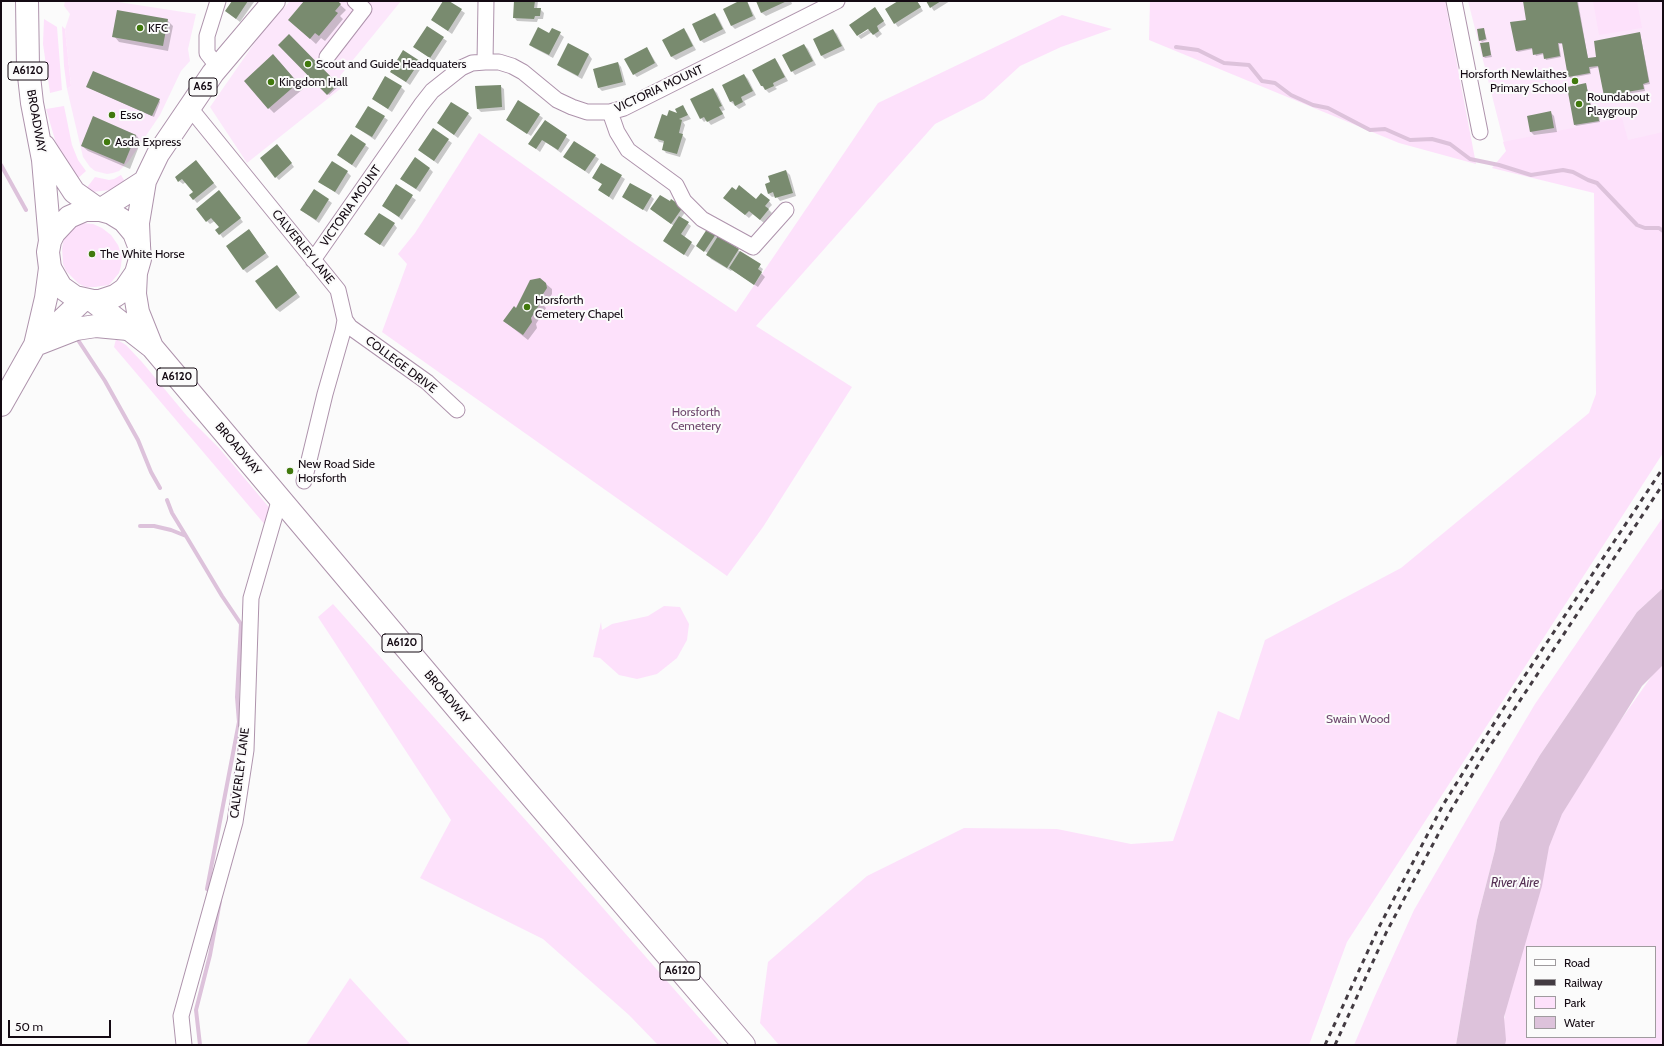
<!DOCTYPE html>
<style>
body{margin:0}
#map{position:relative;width:1664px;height:1046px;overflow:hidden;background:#fbfbfb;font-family:Cabin,sans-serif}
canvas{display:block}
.frame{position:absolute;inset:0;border:2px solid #140a13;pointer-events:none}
.legend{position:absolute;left:1526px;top:946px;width:130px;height:92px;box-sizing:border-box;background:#fbfbfb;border:1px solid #9f9b9e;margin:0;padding:5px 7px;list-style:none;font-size:12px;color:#140a13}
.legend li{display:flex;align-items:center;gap:8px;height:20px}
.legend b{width:20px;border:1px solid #9f9b9e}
.scale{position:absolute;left:8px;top:1020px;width:103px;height:18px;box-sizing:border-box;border:2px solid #140a13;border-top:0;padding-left:5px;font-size:12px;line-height:14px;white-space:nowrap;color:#140a13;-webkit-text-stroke:3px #fbfbfb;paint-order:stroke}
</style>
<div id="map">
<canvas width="1664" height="1046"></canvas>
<div class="frame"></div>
<ul class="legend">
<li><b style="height:5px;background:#fff"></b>Road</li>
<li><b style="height:5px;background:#433b42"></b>Railway</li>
<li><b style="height:11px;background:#fde1fb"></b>Park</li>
<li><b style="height:11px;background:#ddc2db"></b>Water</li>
</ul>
<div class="scale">50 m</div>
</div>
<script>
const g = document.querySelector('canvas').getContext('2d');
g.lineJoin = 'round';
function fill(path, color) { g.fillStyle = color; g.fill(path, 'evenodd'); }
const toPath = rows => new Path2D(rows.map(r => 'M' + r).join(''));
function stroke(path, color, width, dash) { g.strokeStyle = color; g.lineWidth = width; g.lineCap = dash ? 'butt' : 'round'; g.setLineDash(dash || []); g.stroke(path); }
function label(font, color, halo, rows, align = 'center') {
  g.font = font + ' Cabin,sans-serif'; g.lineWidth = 4; g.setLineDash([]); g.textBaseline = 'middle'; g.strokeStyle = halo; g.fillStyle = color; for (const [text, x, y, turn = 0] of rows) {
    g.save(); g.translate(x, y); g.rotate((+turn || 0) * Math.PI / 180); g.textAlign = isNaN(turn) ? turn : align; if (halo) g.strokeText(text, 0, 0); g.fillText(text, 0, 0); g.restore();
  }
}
fill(toPath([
 [65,1,112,1,196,14,188,49,190,61,181,71,160,115,129,161,119,171,113,173,107,174,95,171,90,167,83,157,67,89,71,86,65,29,70,14,64,6],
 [290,1,401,1,340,76,345,85,247,163,210,107,260,35],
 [1468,1,1663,1,1663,204,1506,151]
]), '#fce7fb');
fill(toPath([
 [1150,1,1445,1,1476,164,1399,143,1149,40],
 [1593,1,1637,1,1642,28,1599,35],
 [1062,15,1112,29,1061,47,1020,66,984,99,935,124,756,326,852,387,763,527,727,576,382,332,407,264,398,254,415,233,479,133,629,240,736,312,878,103],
 [44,19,57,27,62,90,50,93,43,44],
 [62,26,65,29,71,86,67,89,64,66],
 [64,106,72,145,78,160,86,171,75,181,58,150,46,109],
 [1622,118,1628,140,1663,132,1663,453,1347,942,1309,1045,779,1045,760,1023,768,962,867,876,964,828,1057,829,1131,844,1173,841,1218,711,1239,720,1265,640,1401,568,1589,413,1596,394,1594,193,1492,168,1506,151,1503,142],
 [121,175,124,180,119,185,110,190,92,192,85,190,95,177,109,180,114,179],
 [83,223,93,224,102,228,111,235,118,245,122,256,121,266,119,273,109,285,95,287,86,287,79,284,66,271,63,264,62,248,64,238,74,225],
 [116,339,126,345,142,362,187,416,219,448,273,512,266,526,114,347],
 [1663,517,1663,588,1637,612,1540,755,1500,822,1495,850,1477,920,1456,1045,1354,1045,1374,998,1414,910,1471,812,1535,704],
 [333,604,546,843,723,1045,658,1045,629,1015,543,939,420,878,451,820,318,617],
 [664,606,680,607,689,624,687,640,677,658,657,674,637,679,619,675,600,658,593,657,601,622,602,630,612,624,648,616],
 [1663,660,1663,1045,1501,1045,1511,963,1534,854,1613,731],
 [1527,947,1655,947,1655,1037,1527,1037],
 [350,978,411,1045,306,1045]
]), '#fde1fb');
fill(toPath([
 [1663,588,1663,665,1642,686,1562,814,1549,847,1542,886,1504,1017,1506,1040,1505,1045,1456,1045,1477,920,1495,850,1500,822,1540,755,1637,612]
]), '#ddc2db');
fill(toPath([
 [233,1,254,2,240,22,226,11],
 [305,1,336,1,346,10,340,16,343,19,325,41,321,38,316,44,295,25],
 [444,1,447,1,465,13,452,34,432,20],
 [515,1,538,1,537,9,540,9,544,13,543,19,538,19,537,22,517,21,514,17],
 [742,1,747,1,756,19,735,29,732,26,724,9],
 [757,1,791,1,792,4,766,16,762,13],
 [900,1,917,1,923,11,898,27,895,23],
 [927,1,950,1,934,11],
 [1524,1,1578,1,1588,59,1598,57,1640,33,1650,84,1644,85,1645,91,1606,97,1599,67,1590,69,1591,74,1570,78,1569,76,1563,44,1559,44,1561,57,1546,60,1544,54,1536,56,1533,49,1518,52,1516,50,1527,20],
 [878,12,886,25,879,30,882,34,877,38,872,32,861,39,858,36,873,27],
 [714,14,718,17,726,33,704,43,700,40],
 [167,20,173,26,168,51,119,42,114,36],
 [427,27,447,41,434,61,414,47],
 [553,29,564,37,553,58,534,48,530,45,550,34],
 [1484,29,1487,40,1482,42,1480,40],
 [684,30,687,33,696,50,676,60,672,57,664,40],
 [833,30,837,34,845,50,825,59,822,56,814,40],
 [289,35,339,86,329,95,279,45],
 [1488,43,1492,57,1485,58,1484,57],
 [569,44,589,55,592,59,582,79,562,68,558,65],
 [804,45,808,49,816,65,795,75,792,71],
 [647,48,658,66,637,77,634,74],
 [775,59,778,63,788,81,775,87,777,89,769,93,762,86],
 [279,61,303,89,274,113,269,108],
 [419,62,423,65,410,85,391,72],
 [618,63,621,67,626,85,602,91,599,88,594,70],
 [744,75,748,79,756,95,744,101,746,105,739,109,731,102,723,86],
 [1586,84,1592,109,1596,108,1598,110,1600,122,1576,126,1575,125],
 [500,86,504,89,505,110,481,112,477,108],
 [87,87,159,100,160,102,154,117],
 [401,87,405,91,392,112,373,99],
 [713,89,717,93,725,110,722,111,725,118,711,125,707,120,704,122,701,118],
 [369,107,388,120,375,140,356,127],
 [683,107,691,119,683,122,685,125,682,135,686,139,680,157,666,153,663,149,665,143,659,142,656,138,668,117,679,114],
 [1551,113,1554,116,1557,132,1534,135,1531,132,1528,116],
 [468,114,472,118,458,138,438,123],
 [539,115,543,118,531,136,507,120],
 [93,118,136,135,141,141,130,169,88,151,82,146],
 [545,122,570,140,561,153,546,142,540,152,530,144],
 [434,130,452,143,438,164,423,153],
 [365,145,369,148,356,168,338,155],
 [280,148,294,167,279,180,276,177],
 [595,156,599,159,589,174,565,157],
 [602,164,625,179,613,200,600,190,603,185],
 [199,165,217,187,197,203,190,195,194,192,186,182,183,184,179,181],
 [430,169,433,172,420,192,405,182],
 [786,171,790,175,796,196,780,201,776,196,772,197,769,194,771,183],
 [347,172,351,176,339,195,320,182],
 [396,185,416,200,402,220,383,205],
 [736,191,756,200,769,201,772,205,768,209,772,213,764,223,753,214,749,218,728,201],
 [222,195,243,222,223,238,220,234,220,227,215,221,210,224,207,221],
 [651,196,654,199,647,212,623,197],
 [660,196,686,211,681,218,691,226,684,238,695,246,688,257,664,241,674,226,652,209],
 [328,200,332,203,319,223,301,210],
 [394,224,397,228,384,247,369,237],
 [249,230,269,257,247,273,243,269],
 [715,235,738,250,763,269,761,273,765,277,758,287,732,270,731,271,711,259,708,255,709,254,699,247],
 [280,270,300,297,280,312,276,309],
 [546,284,552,289,552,294,544,306,546,308,536,324,537,328,528,340,504,321,516,309]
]), '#0003');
stroke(toPath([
 [1176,47,1198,50,1224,63,1249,65,1262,81,1275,83,1291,95,1313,105,1328,108,1370,130,1385,129,1410,140,1432,139,1450,144,1470,159,1499,165,1531,175,1563,170,1573,172,1588,180,1597,183,1637,225,1645,228,1659,228,1663,231],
 [1,165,26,210],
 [78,340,105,381,138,440,151,472,160,488],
 [167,500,172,513,186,536],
 [140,526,154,526,171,530,186,536,222,596,241,624,237,697,239,722,207,889],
 [200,1045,196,1010,210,955,220,901]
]), '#ddc2db', 4);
fill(toPath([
 [232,1,248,1,236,19,225,11],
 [304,1,338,1,341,4,335,11,338,13,319,36,315,33,310,39,288,20],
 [443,1,449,1,462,9,448,31,431,20],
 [514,1,535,1,534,8,541,8,540,16,535,16,534,19,513,18],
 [739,1,747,1,753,16,731,26,723,9],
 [756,1,787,1,761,13],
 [898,1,917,1,921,7,894,24,885,9],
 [926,1,941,1,930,8],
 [1523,1,1577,1,1588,58,1596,57,1594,41,1640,32,1649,82,1643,84,1644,89,1604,96,1598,66,1589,67,1590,73,1568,77,1562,43,1558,43,1560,56,1544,59,1543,53,1533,55,1532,48,1516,51,1510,22,1526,20],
 [875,7,884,21,877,26,879,31,873,35,868,29,857,36,849,25],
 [117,10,168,19,163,46,112,37],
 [715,13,723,29,700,41,692,24],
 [427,26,444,37,430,58,413,47],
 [538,27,549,33,552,28,561,32,549,55,529,45],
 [684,28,693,46,671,57,662,40],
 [1484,28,1486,39,1479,41,1477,29],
 [833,29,842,46,821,56,813,39],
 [289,34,338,84,327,95,278,45],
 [1489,42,1491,55,1483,57,1480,43],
 [568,43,589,54,578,76,557,65],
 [804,44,813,61,791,72,782,55],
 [647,47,655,63,633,75,624,59],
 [403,50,420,61,406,82,390,72],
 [273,54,298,83,268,109,244,81],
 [775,58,785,77,773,83,774,86,765,90,763,86,761,86,752,70],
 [618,62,623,82,598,88,593,69],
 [93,71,160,99,152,116,86,87],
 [744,74,753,91,741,97,743,102,735,106,733,101,730,102,722,85],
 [385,76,402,86,388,109,372,99],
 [1586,83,1591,108,1597,107,1599,121,1574,125,1567,87],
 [501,85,502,107,477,109,475,86],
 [713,88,722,106,719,107,723,114,707,122,704,117,700,119,690,99],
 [518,100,540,114,527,134,506,120],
 [451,102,469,113,454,135,437,123],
 [683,105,688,115,679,119,682,120,679,133,683,134,677,154,662,150,664,141,654,138,662,114,667,116,669,110,677,113,675,109],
 [368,106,385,116,372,137,355,127],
 [1551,111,1554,128,1530,132,1527,116],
 [93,116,136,135,124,164,81,146],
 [545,120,567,135,558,150,542,140,536,149,528,144],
 [433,128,449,139,434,161,418,150],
 [351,134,366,144,352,165,337,155],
 [574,141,596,155,585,171,563,157],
 [277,144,292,163,275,178,260,158],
 [415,157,430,168,416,189,400,179],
 [196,160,214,183,193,200,189,195,193,192,182,179,178,182,175,177],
 [332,161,348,171,335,192,318,182],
 [601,163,622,175,609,197,598,190,602,184,592,178],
 [786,170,793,193,775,198,773,192,768,194,765,184,770,182,768,176],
 [630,183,652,195,643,210,622,197],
 [396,184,413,195,399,217,382,206],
 [739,185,756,199,761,193,770,200,765,206,769,209,760,220,749,211,745,215,723,198,732,187,736,190],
 [314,189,329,199,316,220,300,210],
 [219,190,241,218,219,235,215,230,219,227,211,218,206,222,196,209],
 [660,195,670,201,671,199,683,207,671,224,650,209],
 [379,213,395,223,380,245,364,234],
 [679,216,689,222,681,234,692,242,684,255,663,241],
 [249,229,266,253,243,270,226,246],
 [707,229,716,234,704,252,696,246],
 [718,236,739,249,727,268,706,255],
 [740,251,761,264,758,269,762,272,754,285,729,268],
 [277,265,297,293,276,309,255,281],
 [540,278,546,283,547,288,539,300,541,302,531,318,532,322,523,335,503,321,514,306,516,308,530,280]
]), '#798b6f');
const minor = toPath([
 [218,1,207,36,207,53,218,67],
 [1454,1,1480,132],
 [327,57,364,9,355,1],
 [485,62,486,1],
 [190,108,338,290,345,320,343,331,325,394,304,481],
 [610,112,617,132,628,150,676,185,684,201,702,219,753,247,786,210],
 [313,260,421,105,432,91,461,68,472,63,485,62,499,62,512,66,523,72,557,100,572,107,587,112,610,112,624,108,837,1],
 [345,320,350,327,427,382,457,410],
 [184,1045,181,1016,235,822,246,750,251,598,280,498]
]);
const primary = toPath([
 [100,210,145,181],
 [139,246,138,223,145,181,158,154,213,73,274,1],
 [45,336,83,300],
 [35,345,76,329,96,326,128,329],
 [1,405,35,345,46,298,50,268]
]);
const trunk = toPath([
 [27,1,28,67,32,103,43,160,50,241],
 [44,146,74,192,98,209],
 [136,273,125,289,115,296,100,301,93,301,75,297,61,287,50,268,48,252,50,241,54,233,69,217,85,210,100,210,111,213,124,221,134,233,139,246,140,259,136,273,135,294,138,312,152,347],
 [93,301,152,347,524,788,744,1045]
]);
stroke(minor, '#ae93ac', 17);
stroke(primary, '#ae93ac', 24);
stroke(trunk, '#ae93ac', 24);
stroke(minor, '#fff', 15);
stroke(primary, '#fff', 22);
stroke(trunk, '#fff', 22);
stroke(toPath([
 [1325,1045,1378,929,1443,805,1479,747,1514,692,1663,468],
 [1335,1045,1386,933,1451,810,1486,752,1663,484]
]), '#433b42', 3, [5, 5]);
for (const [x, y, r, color] of [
 [140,28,4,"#41790d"],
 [308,64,4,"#41790d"],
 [1575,81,4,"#41790d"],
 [271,82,4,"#41790d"],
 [1579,104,4,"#41790d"],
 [112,115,4,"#41790d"],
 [107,142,4,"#41790d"],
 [92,254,4,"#41790d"],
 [527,307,4,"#41790d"],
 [290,471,4,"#41790d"]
]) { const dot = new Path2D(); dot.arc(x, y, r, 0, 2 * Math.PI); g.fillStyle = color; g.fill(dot); stroke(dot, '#fbfbfb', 1.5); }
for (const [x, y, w] of [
 [28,71,40],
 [203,87,28],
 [177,377,40],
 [402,643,40],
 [680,971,40]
]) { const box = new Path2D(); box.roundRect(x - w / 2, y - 9, w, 18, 3); g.fillStyle = '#fbfbfb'; g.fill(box); stroke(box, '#140a13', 1); }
label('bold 11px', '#140a13', null, [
 ["A6120",28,71],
 ["A65",203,87],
 ["A6120",177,377],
 ["A6120",402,643],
 ["A6120",680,971]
]);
label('12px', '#140a13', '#fbfbfb', [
 ["KFC",148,28],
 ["Scout and Guide Headquaters",316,64],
 ["Horsforth Newlaithes",1567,74,"right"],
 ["Primary School",1567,88,"right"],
 ["Kingdom Hall",279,82],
 ["Roundabout",1587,97],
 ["Playgroup",1587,111],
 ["Esso",120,115],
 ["Asda Express",115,142],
 ["The White Horse",100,254],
 ["Horsforth",535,300],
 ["Cemetery Chapel",535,314],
 ["New Road Side",298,464],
 ["Horsforth",298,478]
], 'left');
label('12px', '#140a13', '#fbfbfb', [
 ["VICTORIA MOUNT",659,89,-25],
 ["BROADWAY",36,121,80],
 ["VICTORIA MOUNT",351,206,-55],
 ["CALVERLEY LANE",303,247,51],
 ["COLLEGE DRIVE",401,365,37],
 ["BROADWAY",238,449,50],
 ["BROADWAY",447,697,50],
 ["CALVERLEY LANE",240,773,-83]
]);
label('12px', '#6e476d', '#fbfbfb', [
 ["Horsforth",696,412],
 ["Cemetery",696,426],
 ["Swain Wood",1358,719]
]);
label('italic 13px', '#553054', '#fbfbfb', [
 ["River Aire",1515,883]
]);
</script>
